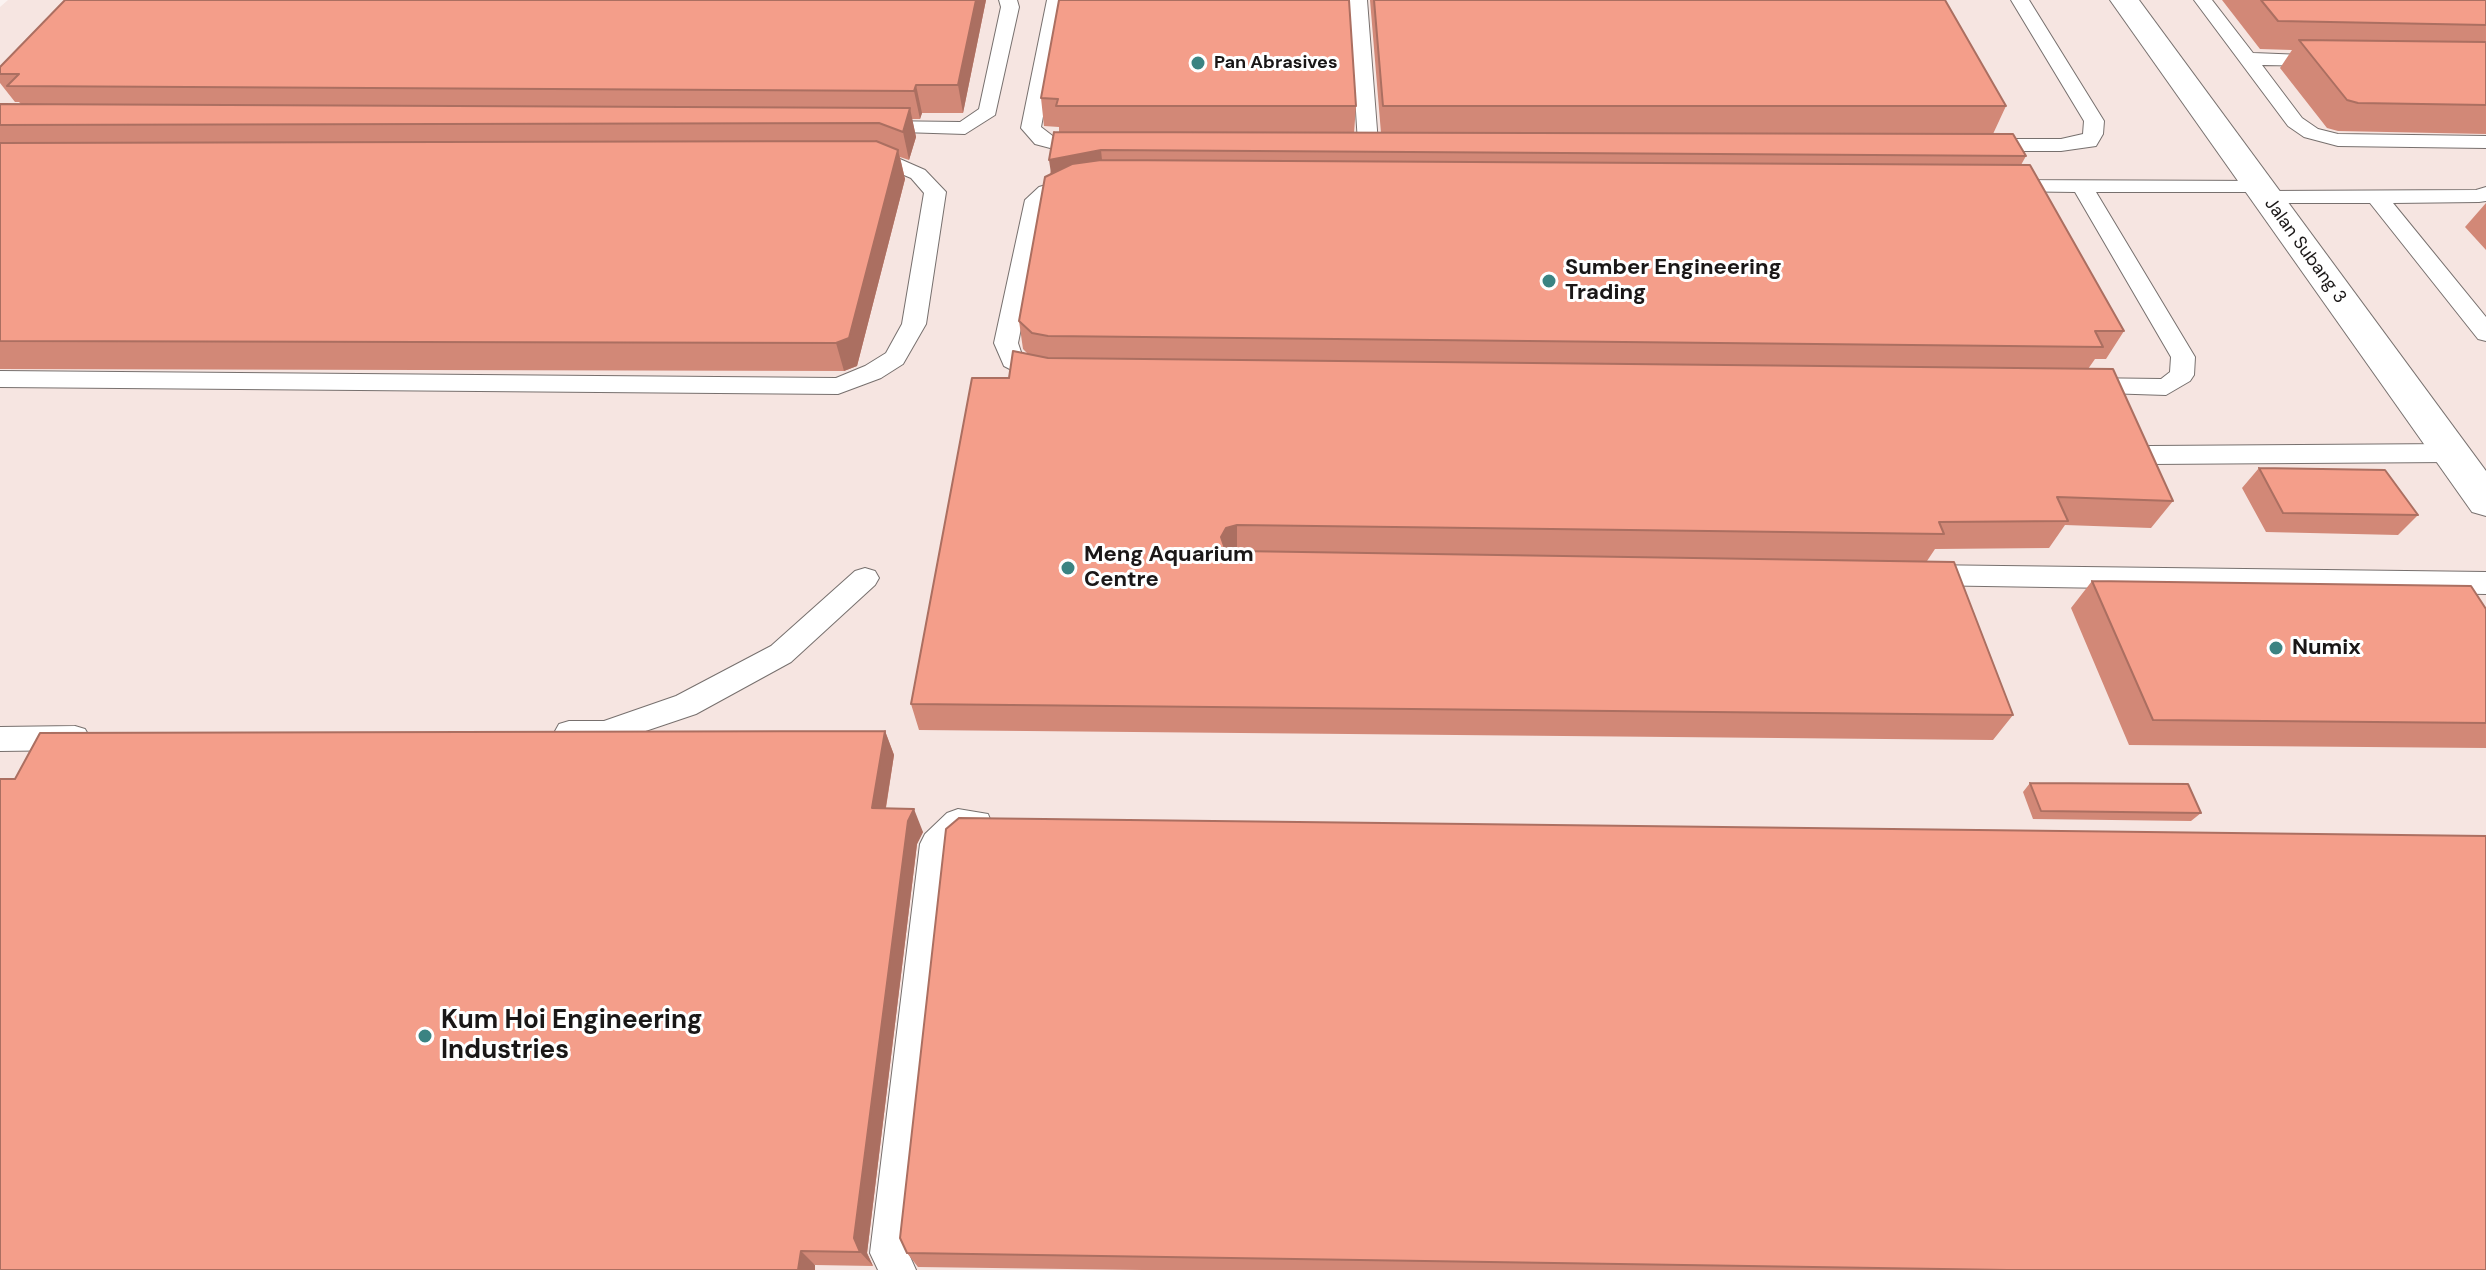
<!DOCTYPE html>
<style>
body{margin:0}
canvas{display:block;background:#fbf3f1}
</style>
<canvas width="2486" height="1270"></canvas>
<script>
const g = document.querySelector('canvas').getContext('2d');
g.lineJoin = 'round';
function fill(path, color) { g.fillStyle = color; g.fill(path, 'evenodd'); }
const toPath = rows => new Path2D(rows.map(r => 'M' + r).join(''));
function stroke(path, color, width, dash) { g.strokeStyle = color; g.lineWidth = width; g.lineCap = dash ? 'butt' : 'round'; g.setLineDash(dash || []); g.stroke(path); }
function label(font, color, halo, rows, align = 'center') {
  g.font = font + ' "DM Sans",sans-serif'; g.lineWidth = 6; g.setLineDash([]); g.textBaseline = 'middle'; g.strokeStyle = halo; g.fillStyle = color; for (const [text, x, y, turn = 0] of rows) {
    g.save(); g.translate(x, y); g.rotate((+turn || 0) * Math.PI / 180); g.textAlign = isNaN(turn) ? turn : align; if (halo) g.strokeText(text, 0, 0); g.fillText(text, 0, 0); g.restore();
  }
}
fill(toPath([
 [8,0,2486,0,2486,1270,0,1270,0,7]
]), '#f6e5e1');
const service = toPath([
 [999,0,1017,0,1019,7,995,115,965,134,870,131,867,127,870,123,877,121,960,122,979,109,1001,7,999,0],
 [1047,0,1065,0,1041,127,1054,137,1095,139,1098,143,1095,147,1054,149,1035,144,1021,128,1047,0],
 [1349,0,1367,0,1378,143,1368,149,1358,143,1349,0],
 [2011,0,2029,0,2104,121,2103,134,2096,146,2061,151,1982,151,1972,145,1982,139,2061,139,2083,134,2084,121,2011,0],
 [2194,0,2212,0,2253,53,2329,56,2332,60,2322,66,2262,65,2302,118,2318,129,2338,134,2486,136,2486,148,2338,146,2304,137,2288,126,2194,0],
 [868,154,893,156,925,170,946,192,926,324,903,364,881,378,838,394,0,387,0,371,836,378,865,366,886,353,902,324,924,193,911,178,883,166,861,164,858,160,868,154],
 [1077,176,1084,178,1088,182,1084,186,1055,197,1046,203,1018,343,1022,355,1036,364,1053,368,1057,374,1053,380,1045,382,1029,379,1004,366,994,343,1025,200,1039,187,1077,176],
 [2007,180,2266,181,2270,186,2259,192,2096,192,2195,357,2194,375,2190,381,2166,395,2074,392,2071,386,2074,380,2083,378,2161,379,2170,372,2171,357,2075,192,2000,191,1996,186,2007,180],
 [2486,187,2486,201,2479,202,2393,203,2486,317,2486,341,2478,339,2370,203,2267,203,2256,197,2267,191,2476,190,2486,187],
 [2451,444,2460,447,2464,453,2460,459,2451,462,2150,464,2141,461,2137,455,2141,449,2150,446,2451,444],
 [1922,565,2486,572,2486,594,1922,585,1912,582,1908,575,1912,568,1922,565],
 [865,568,875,571,879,578,875,585,791,662,696,714,604,745,569,745,559,742,554,733,559,724,569,721,604,721,676,696,771,646,855,571,865,568],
 [75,726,85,729,90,738,85,747,75,750,0,751,0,727,75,726],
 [958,809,988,814,992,824,988,834,977,838,964,837,951,850,908,1252,916,1270,878,1270,870,1253,920,844,925,834,947,813,958,809]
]);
const tertiary = toPath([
 [2110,0,2139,0,2486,471,2486,516,2472,512,2110,0]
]);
stroke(service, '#77706e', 2);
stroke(tertiary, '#77706e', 2);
fill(service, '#fff');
fill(tertiary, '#fff');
fill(toPath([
 [65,0,986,0,963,113,922,113,920,119,912,119,916,137,909,160,900,157,905,179,857,366,844,371,0,369,0,104,21,104,19,102,15,102,0,83,0,67],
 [1370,0,1945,0,2006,106,1993,134,2026,156,2021,165,2124,331,2106,359,2095,359,2088,369,2173,501,2151,528,2065,525,2049,548,1935,549,1927,561,2013,715,1993,740,919,730,911,704,1009,378,1028,354,1023,349,1019,321,1059,132,1059,127,1044,126,1041,98,1356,106,1354,133,1381,133],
 [2222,0,2486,0,2486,134,2338,131,2327,128,2280,68,2292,50,2260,49],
 [2486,203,2486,250,2465,227],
 [2259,468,2418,515,2398,535,2266,532,2242,488],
 [2092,581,2486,609,2486,748,2129,745,2071,608],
 [885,731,894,755,886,808,923,832,917,844,867,1253,873,1266,815,1265,15,779],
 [2030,783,2201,813,2191,821,2033,819,2023,792],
 [907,1253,2486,1270,1142,1270,918,1267]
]), '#d28877');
fill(toPath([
 [976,0,986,0,963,113,958,85],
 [916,85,922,113,920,119,914,91],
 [910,108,916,137,909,160,903,132],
 [898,150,905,179,857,366,844,371,836,343],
 [1101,150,1103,170,1052,180,1049,160],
 [1237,525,1237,552,1226,555,1221,537,1226,528],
 [885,731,894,755,882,831,872,808],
 [914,809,923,832,917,844,867,1253,873,1266,860,1252,854,1238,908,821],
 [801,1251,815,1265,815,1270,798,1270]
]), '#ab6f61');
const building = toPath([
 [65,0,976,0,958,85,916,85,914,91,7,86,19,74,0,74,0,67,65,0],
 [1059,0,1349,0,1356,106,1056,106,1058,99,1041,98,1059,0],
 [1374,0,1945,0,2006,106,1383,106,1374,0],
 [2261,0,2486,0,2486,25,2278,21,2261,0],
 [2299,40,2486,42,2486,105,2358,103,2347,100,2299,40],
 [0,104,910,108,903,132,879,123,0,125,0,104],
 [1054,132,2013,134,2026,156,1101,150,1049,160,1054,132],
 [876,141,898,150,849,338,836,343,0,341,0,143,876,141],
 [1101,160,2030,165,2124,331,2095,331,2103,347,1048,336,1032,333,1019,321,1045,177,1072,164,1101,160],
 [1013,351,1048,358,2113,369,2173,501,2057,497,2068,521,1939,522,1944,534,1237,525,1226,528,1221,537,1224,546,1237,551,1954,562,2013,715,911,704,972,378,1009,378,1013,351],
 [2259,468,2385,470,2418,515,2283,513,2259,468],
 [2092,581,2471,586,2486,609,2486,723,2153,720,2092,581],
 [885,731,872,808,914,809,908,821,854,1238,860,1252,801,1251,798,1270,0,1270,0,779,15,779,40,733,885,731],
 [2030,783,2188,784,2201,813,2041,811,2030,783],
 [959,818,2486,836,2486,1270,2007,1270,907,1253,900,1238,946,829,959,818]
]);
fill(building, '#f49e8a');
stroke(building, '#ab6f61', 2);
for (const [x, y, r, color] of [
 [1198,63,8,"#3b8382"],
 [1549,281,8,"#3b8382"],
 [1068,568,8,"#3b8382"],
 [2276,648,8,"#3b8382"],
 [425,1036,8,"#3b8382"]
]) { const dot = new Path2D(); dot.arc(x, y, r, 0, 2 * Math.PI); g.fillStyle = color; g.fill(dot); stroke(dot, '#fff', 3); }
label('bold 18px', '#1a1717', '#fff', [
 ["Pan Abrasives",1214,63]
], 'left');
label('18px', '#1a1717', '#fff', [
 ["Jalan Subang 3",2305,251,54]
]);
label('bold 22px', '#1a1717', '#fff', [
 ["Sumber Engineering",1565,268],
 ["Trading",1565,293],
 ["Meng Aquarium",1084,555],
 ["Centre",1084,580],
 ["Numix",2292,648]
], 'left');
label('bold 26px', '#1a1717', '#fff', [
 ["Kum Hoi Engineering",441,1021],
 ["Industries",441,1051]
], 'left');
</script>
